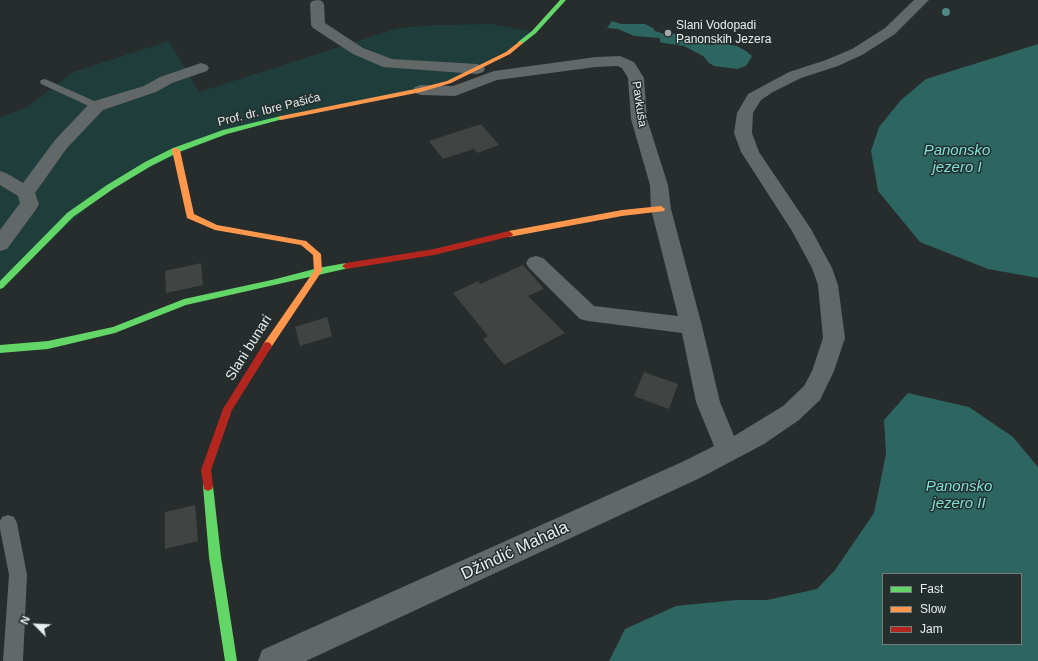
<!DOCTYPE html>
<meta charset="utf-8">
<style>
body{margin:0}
#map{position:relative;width:1038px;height:661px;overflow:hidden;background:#272c2c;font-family:Helvetica,sans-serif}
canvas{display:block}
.legend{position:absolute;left:882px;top:573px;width:140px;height:72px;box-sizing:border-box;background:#242f2d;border:1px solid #727b7a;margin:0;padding:5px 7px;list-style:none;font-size:12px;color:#e7eeed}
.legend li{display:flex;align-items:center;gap:8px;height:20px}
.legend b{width:20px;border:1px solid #727b7a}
.north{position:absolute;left:16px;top:605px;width:40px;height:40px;-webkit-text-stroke:3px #242f2d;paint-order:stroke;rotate:294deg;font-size:11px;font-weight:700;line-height:16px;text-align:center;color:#e7eeed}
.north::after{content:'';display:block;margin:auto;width:14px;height:18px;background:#e7eeed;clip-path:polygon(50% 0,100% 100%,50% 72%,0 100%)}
</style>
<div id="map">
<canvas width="1038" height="661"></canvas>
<ul class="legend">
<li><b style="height:5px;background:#63d668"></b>Fast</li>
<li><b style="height:5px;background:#ff974d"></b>Slow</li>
<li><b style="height:5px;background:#b3261e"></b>Jam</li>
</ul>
<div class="north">N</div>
</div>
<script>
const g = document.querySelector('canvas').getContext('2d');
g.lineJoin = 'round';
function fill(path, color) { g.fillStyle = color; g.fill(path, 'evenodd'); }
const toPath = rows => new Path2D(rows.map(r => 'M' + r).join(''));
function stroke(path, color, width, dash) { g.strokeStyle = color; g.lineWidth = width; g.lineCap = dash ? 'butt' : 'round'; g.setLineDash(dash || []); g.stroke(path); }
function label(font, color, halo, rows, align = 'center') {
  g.font = font + ' Helvetica,sans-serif'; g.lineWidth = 3; g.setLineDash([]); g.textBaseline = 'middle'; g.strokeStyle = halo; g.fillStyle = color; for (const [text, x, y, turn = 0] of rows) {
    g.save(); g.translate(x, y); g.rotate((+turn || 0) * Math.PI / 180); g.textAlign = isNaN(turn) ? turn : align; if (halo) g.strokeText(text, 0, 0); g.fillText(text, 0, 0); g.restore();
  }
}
fill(toPath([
 [492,24,534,32,508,53,449,82,225,132,110,187,0,286,0,117,26,108,73,72,169,41,199,92,398,28,434,25]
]), '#1f3d3b');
fill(toPath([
 [612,21,621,24,645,24,653,28,655,31,664,34,666,32,676,34,684,37,689,41,712,45,719,43,737,46,746,51,752,56,746,66,737,69,714,66,709,63,703,56,684,46,664,43,660,42,660,38,634,36,618,29,607,28],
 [1038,44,1038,278,988,269,920,242,878,191,871,151,879,127,901,100,926,79],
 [908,393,969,407,1013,437,1038,467,1038,661,609,661,625,629,676,606,736,600,767,600,817,589,835,570,874,513,886,454,884,420],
 [883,574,1021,574,1021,644,883,644]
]), '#2d6561');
fill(toPath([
 [481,124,499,145,477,153,474,149,443,159,429,141],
 [201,263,203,285,166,293,165,271],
 [523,265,544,289,528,296,565,333,504,365,483,339,488,336,453,293,478,281,480,284],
 [327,317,332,336,300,346,295,327],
 [644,372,678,384,669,409,634,396],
 [195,505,198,541,165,549,165,512]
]), '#404544');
fill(toPath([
 [45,79,101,104,103,106,101,108,93,108,41,84,40,82,41,80,45,79],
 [8,515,14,517,17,523,27,575,23,661,3,661,9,575,0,529,0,521,2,517,8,515]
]), '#626767');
fill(toPath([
 [318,0,322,1,324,4,325,23,363,48,392,59,477,64,483,66,485,69,483,72,477,74,383,67,353,54,313,28,311,25,310,4,312,1,318,0],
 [914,0,929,0,895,34,862,55,838,66,801,78,773,92,761,100,753,113,752,133,759,152,811,229,832,268,838,285,845,338,834,371,820,400,799,420,764,444,700,478,306,661,258,661,262,650,682,462,714,446,696,402,682,333,588,321,580,319,529,268,526,263,529,258,536,256,543,258,594,306,678,316,651,209,650,185,631,119,628,78,622,68,617,66,596,67,497,80,455,96,421,95,415,93,413,90,415,87,421,85,453,86,494,71,596,57,620,56,634,62,644,78,647,119,668,185,671,209,702,326,720,402,734,436,783,406,804,386,812,371,823,338,818,285,812,268,792,231,741,152,734,133,737,113,748,94,789,72,826,60,852,49,885,28,914,0],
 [201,63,207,65,209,68,207,71,172,83,156,92,103,110,67,148,35,193,39,204,37,208,7,249,0,251,0,230,20,203,18,196,0,185,0,171,6,173,23,183,55,140,91,102,144,86,160,77,201,63]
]), '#626767');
fill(toPath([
 [560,0,566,0,536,33,522,44,518,44,518,42,532,31,560,0],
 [281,116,284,118,283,119,227,134,179,152,151,166,113,189,73,217,3,288,0,289,0,281,67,213,107,185,145,162,173,148,223,130,281,116],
 [346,263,350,266,349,268,186,305,115,333,48,349,0,353,0,345,48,341,113,327,184,299,276,279,318,268,346,263],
 [208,481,212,483,213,486,221,557,237,661,225,661,209,557,203,486,204,483,208,481]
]), '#63d668');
fill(toPath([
 [520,41,523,43,522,44,510,54,451,83,421,92,281,120,278,118,281,116,420,88,447,81,506,52,520,41],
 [173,148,176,148,180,150,194,214,217,225,306,241,321,254,322,271,270,349,267,350,264,349,262,346,314,271,313,255,301,245,215,230,187,218,172,150,173,148],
 [661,206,665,209,664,211,622,216,509,237,505,234,509,231,622,210,661,206]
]), '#ff974d');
fill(toPath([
 [509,231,513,234,512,236,434,255,346,269,342,266,346,263,434,249,509,231],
 [267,342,270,343,272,346,232,410,211,470,213,486,212,489,208,491,204,489,201,470,223,409,264,343,267,342]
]), '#b3261e');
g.fillStyle = '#508883';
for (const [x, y] of [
 [946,12]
]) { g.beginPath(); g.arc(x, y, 4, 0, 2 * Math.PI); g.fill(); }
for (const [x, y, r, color] of [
 [668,33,4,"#a4aaa9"]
]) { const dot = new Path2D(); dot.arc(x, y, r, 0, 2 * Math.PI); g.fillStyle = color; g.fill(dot); stroke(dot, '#242f2d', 1.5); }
label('12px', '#e7eeed', '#242f2d', [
 ["Slani Vodopadi",676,26],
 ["Panonskih Jezera",676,40]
], 'left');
label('12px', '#e7eeed', '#242f2d', [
 ["Pavkuša",639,104,81],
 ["Prof. dr. Ibre Pašića",269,110,-14]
]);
label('14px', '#e7eeed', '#242f2d', [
 ["Slani bunari",249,348,-58]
]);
label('italic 15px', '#7fe1d8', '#242f2d', [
 ["Panonsko",957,151],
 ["jezero I",957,168],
 ["Panonsko",959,487],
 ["jezero II",959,504]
]);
label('17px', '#e7eeed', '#242f2d', [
 ["Džindić Mahala",515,551,-25]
]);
</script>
